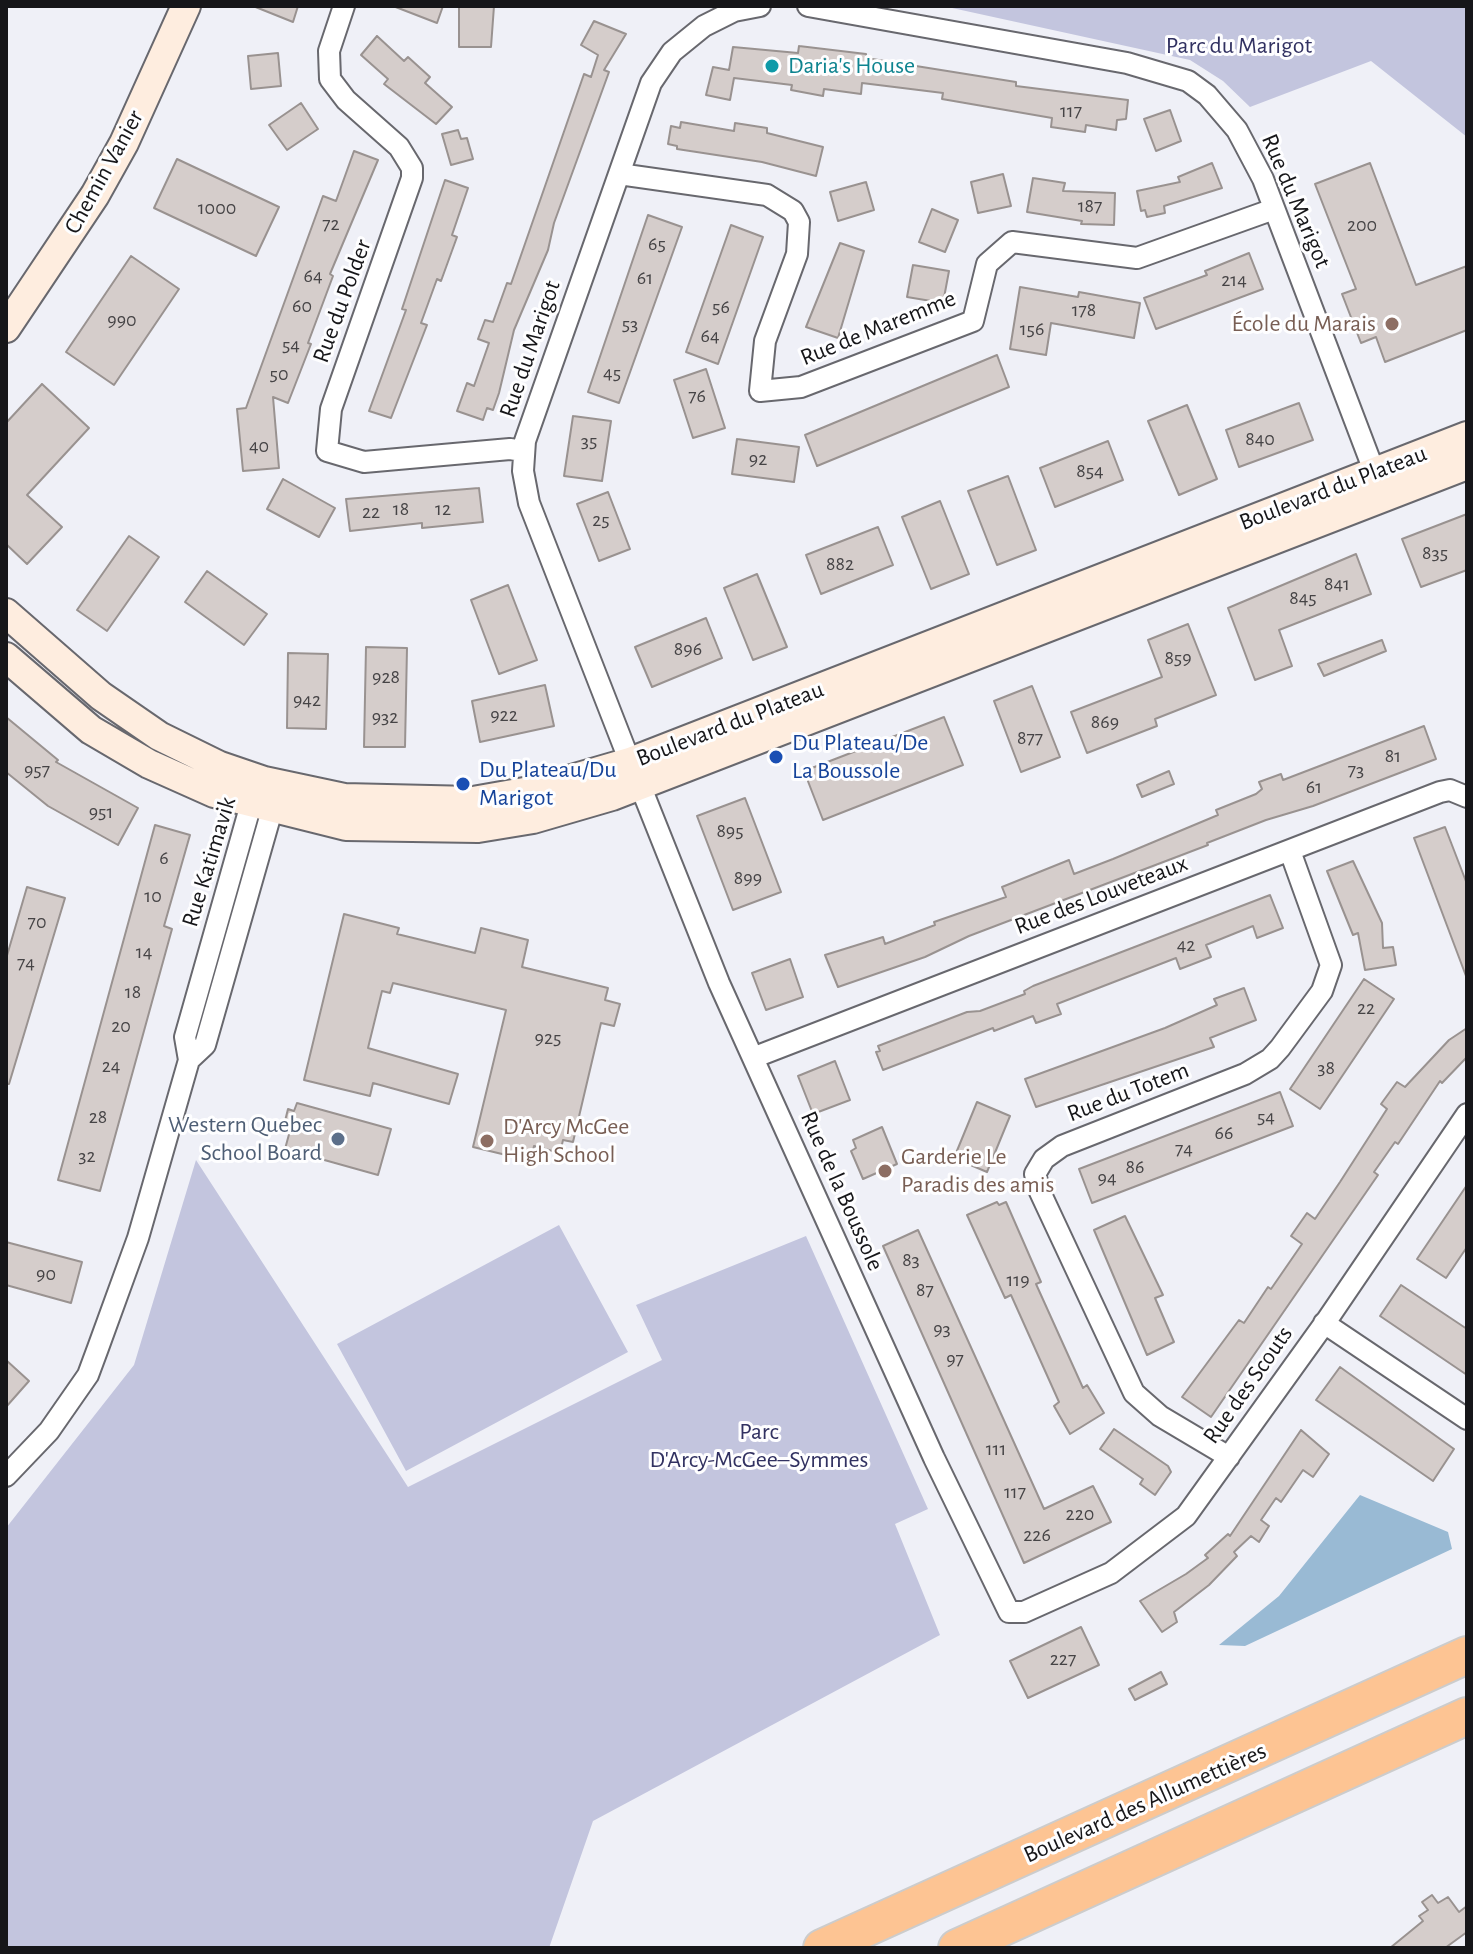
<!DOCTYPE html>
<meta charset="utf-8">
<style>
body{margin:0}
#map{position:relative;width:1473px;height:1954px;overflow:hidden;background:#eff0f7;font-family:"Alegreya Sans",sans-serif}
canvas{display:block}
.frame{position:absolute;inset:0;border:8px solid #161619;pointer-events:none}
</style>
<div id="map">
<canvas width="1473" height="1954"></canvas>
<div class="frame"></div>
</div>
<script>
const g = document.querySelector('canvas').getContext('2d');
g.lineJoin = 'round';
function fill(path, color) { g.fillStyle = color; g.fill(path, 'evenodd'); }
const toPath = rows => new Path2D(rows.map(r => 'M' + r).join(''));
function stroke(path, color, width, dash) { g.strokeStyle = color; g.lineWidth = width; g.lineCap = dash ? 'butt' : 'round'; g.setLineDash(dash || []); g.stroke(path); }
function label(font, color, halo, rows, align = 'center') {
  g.font = font + ' "Alegreya Sans",sans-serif'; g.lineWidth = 6; g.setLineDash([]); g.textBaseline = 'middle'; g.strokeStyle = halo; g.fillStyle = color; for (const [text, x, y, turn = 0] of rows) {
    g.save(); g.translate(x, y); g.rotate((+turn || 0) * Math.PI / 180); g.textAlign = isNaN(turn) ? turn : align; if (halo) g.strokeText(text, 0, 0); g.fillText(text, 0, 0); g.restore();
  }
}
fill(toPath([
 [943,6,1467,6,1467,137,1371,61,1250,107,1223,81,1190,60],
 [196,1160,408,1487,662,1360,636,1305,806,1236,928,1509,895,1524,940,1635,593,1821,549,1948,6,1948,6,1528,134,1365],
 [559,1225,628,1352,406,1471,337,1344]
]), '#c3c5de');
fill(toPath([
 [1360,1495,1448,1532,1452,1549,1245,1646,1219,1645,1279,1596]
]), '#99bad4');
const building = toPath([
 [253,6,298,6,293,22,253,6],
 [393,6,443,6,437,23,393,6],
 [459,6,494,6,491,47,459,47,459,6],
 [594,21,626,34,604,70,609,72,554,223,548,250,514,330,499,393,493,410,487,408,483,420,457,411,467,383,474,386,489,343,478,339,485,320,493,322,507,283,511,284,584,74,591,77,598,55,581,45,594,21],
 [377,36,404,61,408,57,430,77,425,83,452,107,436,124,384,84,388,79,361,55,377,36],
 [799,46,866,54,866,58,1016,82,1016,86,1128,100,1126,119,1117,120,1116,130,1086,125,1085,132,1051,127,1052,118,942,99,943,93,862,83,861,94,824,89,823,96,791,90,792,85,734,78,730,100,706,95,713,67,729,70,733,47,798,53,799,46],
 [278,53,281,86,251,89,248,56,278,53],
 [301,103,318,129,287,150,269,125,301,103],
 [1170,110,1181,141,1156,151,1144,119,1170,110],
 [681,122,734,131,735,123,767,128,767,133,823,147,816,176,762,162,677,149,677,146,668,144,671,126,680,128,681,122],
 [458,130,461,139,467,138,473,159,451,165,442,134,458,130],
 [354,151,378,160,330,274,333,276,308,343,311,344,288,403,273,397,279,468,243,471,237,409,246,408,323,196,336,201,354,151],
 [177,159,279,207,256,256,154,208,177,159],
 [1212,163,1222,188,1164,206,1165,213,1147,217,1145,210,1141,211,1137,191,1180,182,1178,177,1212,163],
 [1370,163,1416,285,1467,266,1467,330,1385,362,1376,337,1361,343,1342,294,1356,289,1315,184,1370,163],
 [1003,174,1011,206,978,213,971,182,1003,174],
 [1033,178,1065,183,1063,191,1115,193,1114,225,1081,224,1082,221,1027,212,1033,178],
 [445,180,468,188,452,235,457,237,441,281,437,279,421,323,427,325,391,418,369,411,406,310,402,309,445,180],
 [866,182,874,210,838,221,830,192,866,182],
 [932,209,958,220,945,252,919,242,932,209],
 [648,215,682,227,619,403,588,392,648,215],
 [731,225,763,237,718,364,686,352,731,225],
 [840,243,864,251,838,338,806,327,840,243],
 [1249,253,1263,289,1156,329,1144,298,1207,275,1205,271,1249,253],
 [131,256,179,289,114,385,66,352,131,256],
 [913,265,949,271,943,303,907,297,913,265],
 [1020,287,1078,297,1079,292,1140,303,1134,338,1051,323,1046,355,1010,349,1020,287],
 [997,355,1009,387,817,466,805,435,997,355],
 [706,369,725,428,693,438,674,380,706,369],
 [42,384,89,428,27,495,62,527,27,564,6,544,6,423,42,384],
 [1299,403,1313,440,1239,467,1226,430,1299,403],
 [1187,405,1217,479,1179,495,1148,421,1187,405],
 [573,416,611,421,602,481,564,476,573,416],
 [737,439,799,447,794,482,732,474,737,439],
 [1108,441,1123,480,1055,507,1040,468,1108,441],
 [1008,476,1036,550,997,565,968,491,1008,476],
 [283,479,335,508,319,537,267,509,283,479],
 [479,488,483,522,422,528,422,523,350,531,346,499,479,488],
 [608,492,630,549,599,561,577,504,608,492],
 [940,501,969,574,931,589,902,517,940,501],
 [1467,514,1467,570,1421,587,1402,539,1467,514],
 [878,527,893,565,821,594,806,555,878,527],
 [129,536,159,557,107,631,77,610,129,536],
 [1356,554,1371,594,1279,630,1292,666,1255,680,1228,608,1356,554],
 [207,571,267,614,244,645,185,602,207,571],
 [757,574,787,647,753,660,724,588,757,574],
 [508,585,537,660,499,674,471,600,508,585],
 [706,618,722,658,652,687,635,647,706,618],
 [1188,624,1216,695,1155,719,1157,726,1087,753,1071,712,1162,677,1148,640,1188,624],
 [1382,640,1386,651,1324,676,1318,664,1382,640],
 [366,647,407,648,405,747,364,747,366,647],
 [288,653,328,654,326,729,287,728,288,653],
 [545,685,554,726,480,742,472,701,545,685],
 [1032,686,1060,757,1021,772,994,701,1032,686],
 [6,717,58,760,56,762,138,808,118,845,48,806,6,772,6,717],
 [944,717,963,765,823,820,804,771,944,717],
 [1424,726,1436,759,1313,806,1266,820,1207,843,1208,845,969,936,925,957,838,987,825,955,883,937,885,944,935,925,934,922,1006,897,1002,887,1069,860,1074,874,1113,859,1218,815,1216,810,1256,794,1262,789,1259,782,1281,774,1283,780,1424,726],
 [1169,771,1174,784,1142,797,1137,785,1169,771],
 [745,798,781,892,733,910,697,816,745,798],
 [155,825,190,835,164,926,172,929,100,1191,58,1180,155,825],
 [1445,827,1467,884,1466,976,1414,838,1445,827],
 [1353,861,1382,923,1383,948,1393,947,1396,965,1365,970,1358,933,1353,935,1327,871,1353,861],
 [27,887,65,898,9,1084,6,1084,6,959,27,887],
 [1270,895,1283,928,1257,938,1253,926,1206,945,1211,957,1180,969,1176,958,1057,1004,1061,1014,1036,1023,1033,1016,994,1031,993,1028,883,1070,876,1052,880,1051,878,1046,967,1012,980,1011,1025,994,1024,991,1033,986,1270,895],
 [344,914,399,928,397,934,475,953,481,928,528,940,522,967,608,988,605,1000,620,1004,614,1026,601,1023,573,1142,563,1140,560,1153,534,1146,531,1161,473,1147,506,1010,393,983,390,993,382,991,368,1048,458,1074,449,1104,373,1083,370,1096,304,1080,344,914],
 [790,959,803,997,766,1010,752,973,790,959],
 [1364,979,1394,999,1320,1109,1290,1089,1364,979],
 [1244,988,1256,1020,1210,1038,1214,1047,1036,1107,1025,1079,1165,1028,1217,1005,1214,999,1244,988],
 [1467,1028,1467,1057,1442,1083,1440,1081,1398,1144,1395,1142,1374,1172,1378,1175,1211,1417,1182,1397,1239,1320,1244,1323,1268,1287,1271,1289,1302,1244,1291,1236,1307,1213,1315,1219,1340,1182,1387,1109,1381,1104,1397,1082,1405,1087,1449,1040,1467,1028],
 [835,1061,850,1100,813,1114,798,1076,835,1061],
 [1280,1092,1293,1126,1092,1203,1079,1169,1280,1092],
 [977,1102,1010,1116,987,1172,954,1158,977,1102],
 [297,1103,391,1129,378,1175,285,1149,291,1127,284,1125,288,1109,294,1111,297,1103],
 [882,1127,897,1164,863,1179,851,1151,856,1148,853,1140,882,1127],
 [1467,1185,1467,1247,1446,1278,1417,1259,1467,1185],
 [997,1202,999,1205,1006,1202,1041,1282,1036,1284,1083,1388,1087,1385,1104,1413,1070,1434,1054,1406,1059,1402,1011,1295,1005,1298,967,1215,997,1202],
 [1125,1216,1163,1295,1155,1298,1174,1342,1147,1355,1094,1230,1125,1216],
 [918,1230,1044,1509,1093,1486,1111,1522,1024,1563,883,1246,918,1230],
 [6,1242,82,1262,71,1303,6,1285,6,1242],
 [1401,1285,1467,1329,1467,1375,1380,1316,1401,1285],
 [6,1360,29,1381,6,1407,6,1360],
 [1340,1367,1454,1449,1433,1481,1316,1400,1340,1367],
 [1114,1429,1168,1466,1171,1472,1155,1495,1140,1484,1143,1479,1100,1449,1114,1429],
 [1301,1430,1329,1454,1313,1477,1303,1470,1281,1502,1276,1498,1261,1520,1269,1526,1259,1542,1251,1536,1234,1552,1237,1556,1209,1585,1174,1612,1177,1622,1162,1632,1140,1601,1186,1574,1208,1558,1205,1555,1228,1534,1230,1536,1301,1430],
 [1081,1627,1099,1665,1028,1698,1010,1661,1081,1627],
 [1161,1672,1167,1684,1135,1700,1129,1689,1161,1672],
 [1432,1895,1438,1903,1448,1897,1459,1912,1467,1906,1467,1932,1445,1948,1390,1948,1423,1921,1419,1916,1428,1910,1422,1902,1432,1895]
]);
fill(building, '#d5cdcb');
stroke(building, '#999290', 2);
const street = toPath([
 [344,6,329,51,330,79,346,100,399,147,412,168,412,178,331,409,327,451,364,462,510,449,523,451],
 [808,6,1127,63,1188,81,1207,95,1237,130,1263,179,1379,484],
 [619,174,767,195,793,211,799,222,797,254,765,341,760,391,801,387,973,321,987,264,1012,242,1137,258,1274,209],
 [630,762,529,503,523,471,525,441,651,83,672,52,704,26,734,11,760,6],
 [640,785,719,983,934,1458,1009,1612,1024,1612,1111,1573,1186,1516,1327,1320,1467,1114],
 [755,1057,1440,792,1450,790,1467,797],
 [189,1060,205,1045,272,810,268,796],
 [1324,1323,1467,1419],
 [1229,1457,1160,1416,1134,1393,1040,1192,1035,1174,1044,1159,1062,1146,1245,1074,1270,1059,1280,1048,1322,991,1331,965,1290,851],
 [6,1476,49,1431,88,1375,98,1348,138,1238,189,1060,185,1037,251,804,258,791]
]);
const secondary = toPath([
 [6,328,95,195,124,143,186,6],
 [6,613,101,696,159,736,220,766,264,781,344,798,473,801,530,791,630,762,1467,436],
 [6,657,91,730,149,764,214,793,346,826,478,828,533,819,612,796,1467,465]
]);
const highway = toPath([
 [822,1948,1467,1655],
 [957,1948,1467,1716]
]);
stroke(street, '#68686e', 24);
stroke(secondary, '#68686e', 32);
stroke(highway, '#ccc', 40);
stroke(street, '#fff', 20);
stroke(secondary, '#feeddf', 28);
stroke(highway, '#fdc493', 36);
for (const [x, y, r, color] of [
 [772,66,8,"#0f9aa8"],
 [1392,324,8,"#8d6e63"],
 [776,757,8,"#1a4fb4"],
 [463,784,8,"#1a4fb4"],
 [338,1139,8,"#5c6f8a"],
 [487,1141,8,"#8d6e63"],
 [885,1171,8,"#8d6e63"]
]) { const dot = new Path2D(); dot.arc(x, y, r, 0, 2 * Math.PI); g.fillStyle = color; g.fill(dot); stroke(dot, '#fefeff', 3); }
label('20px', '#464446', null, [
 ["117",1071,111],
 ["187",1090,206],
 ["1000",217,208],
 ["72",331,224],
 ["200",1362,225],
 ["65",657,244],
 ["64",313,276],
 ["61",645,278],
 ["214",1234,280],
 ["60",302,306],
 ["56",721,307],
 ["178",1084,310],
 ["990",122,320],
 ["53",630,324],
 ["156",1032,329],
 ["64",710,336],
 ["54",291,345],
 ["45",612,373],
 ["50",279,374],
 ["76",697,396],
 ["840",1260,439],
 ["35",589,441],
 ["40",259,446],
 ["92",758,459],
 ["854",1090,471],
 ["18",401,509],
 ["12",443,509],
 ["22",371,512],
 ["25",601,520],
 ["835",1435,553],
 ["882",840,564],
 ["841",1337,584],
 ["845",1303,598],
 ["896",688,649],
 ["859",1178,658],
 ["928",386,677],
 ["942",307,700],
 ["922",504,715],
 ["932",385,717],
 ["869",1105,722],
 ["877",1030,738],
 ["81",1393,756],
 ["957",37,770],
 ["73",1356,770],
 ["61",1314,787],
 ["951",101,812],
 ["895",730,831],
 ["6",164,858],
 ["899",748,878],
 ["10",153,896],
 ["70",37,922],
 ["42",1186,945],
 ["14",144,952],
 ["74",26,963],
 ["18",133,992],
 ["22",1366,1008],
 ["20",121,1026],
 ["925",548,1038],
 ["24",111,1066],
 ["38",1326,1068],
 ["28",98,1117],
 ["54",1266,1117],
 ["66",1224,1133],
 ["74",1184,1149],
 ["32",87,1156],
 ["86",1135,1167],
 ["94",1107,1178],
 ["83",911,1260],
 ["90",46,1274],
 ["119",1018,1280],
 ["87",925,1290],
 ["93",942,1329],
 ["97",955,1359],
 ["111",996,1449],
 ["117",1015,1492],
 ["220",1080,1514],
 ["226",1037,1535],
 ["227",1063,1659]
]);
label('24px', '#313161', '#fefeff', [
 ["Parc du Marigot",1239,46],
 ["Parc",759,1432],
 ["D'Arcy-McGee–Symmes",759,1460]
]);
label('24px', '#0d838f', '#fefeff', [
 ["Daria's House",788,66]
], 'left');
label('24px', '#161619', '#fefeff', [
 ["Chemin Vanier",104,172,-61],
 ["Rue du Marigot",1296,201,67],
 ["Rue du Polder",342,301,-70],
 ["Rue de Maremme",878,328,-22],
 ["Rue du Marigot",530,349,-71],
 ["Boulevard du Plateau",1333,488,-21],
 ["Boulevard du Plateau",730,724,-21],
 ["Rue Katimavik",209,862,-73],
 ["Rue des Louveteaux",1101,895,-21],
 ["Rue du Totem",1128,1092,-21],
 ["Rue de la Boussole",842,1191,66],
 ["Rue des Scouts",1248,1385,-55],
 ["Boulevard des Allumettières",1145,1803,-24]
]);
label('24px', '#785e54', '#fefeff', [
 ["École du Marais",1376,324,"right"],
 ["D'Arcy McGee",503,1127],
 ["High School",503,1155],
 ["Garderie Le",901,1157],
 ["Paradis des amis",901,1185]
], 'left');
label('24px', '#164399', '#fefeff', [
 ["Du Plateau/De",792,743],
 ["La Boussole",792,771],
 ["Du Plateau/Du",479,770],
 ["Marigot",479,798]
], 'left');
label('24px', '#4e5e75', '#fefeff', [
 ["Western Quebec",322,1125],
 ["School Board",322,1153]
], 'right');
</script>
